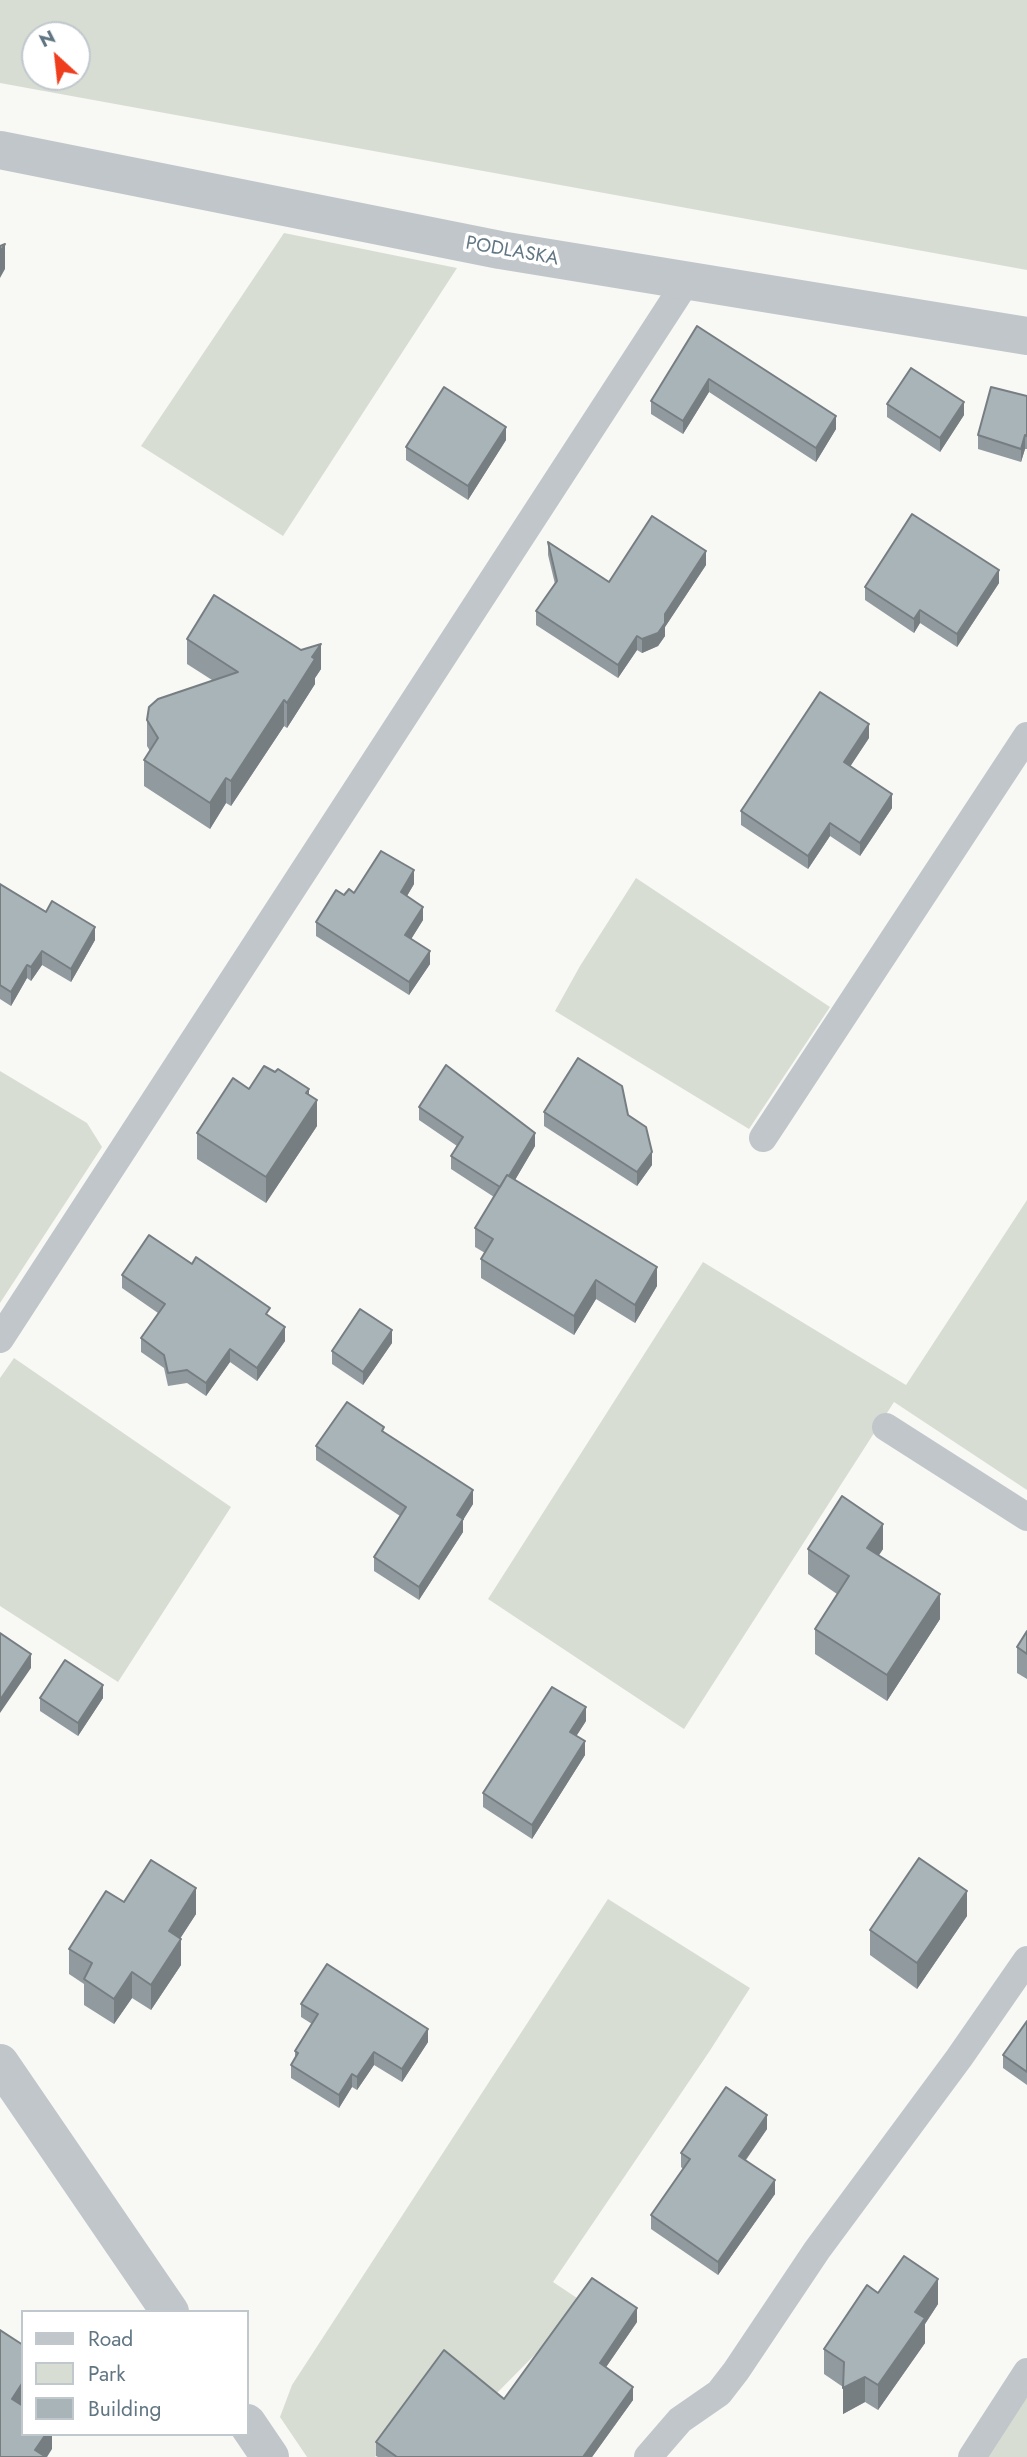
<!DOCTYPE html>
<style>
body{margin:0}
#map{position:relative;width:1027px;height:2457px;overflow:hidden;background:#f8f8f4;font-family:Jost,sans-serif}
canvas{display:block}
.legend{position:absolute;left:21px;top:2310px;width:228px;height:126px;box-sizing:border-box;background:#fff;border:2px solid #c0c8cd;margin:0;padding:9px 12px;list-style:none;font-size:21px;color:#617682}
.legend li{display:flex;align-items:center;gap:14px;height:35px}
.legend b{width:35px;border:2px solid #c0c8cd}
.north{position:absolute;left:21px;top:21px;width:70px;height:70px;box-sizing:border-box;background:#fff;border:2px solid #c0c8cd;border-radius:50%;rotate:333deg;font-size:19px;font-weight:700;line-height:28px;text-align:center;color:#617682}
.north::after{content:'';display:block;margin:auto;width:24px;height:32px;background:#ef3e1e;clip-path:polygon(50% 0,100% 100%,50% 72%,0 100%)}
</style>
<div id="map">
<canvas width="1027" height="2457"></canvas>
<ul class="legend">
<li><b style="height:9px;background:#c0c6c9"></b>Road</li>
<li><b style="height:19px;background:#d8ddd3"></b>Park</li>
<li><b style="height:19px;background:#a9b4b9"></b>Building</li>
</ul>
<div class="north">N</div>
</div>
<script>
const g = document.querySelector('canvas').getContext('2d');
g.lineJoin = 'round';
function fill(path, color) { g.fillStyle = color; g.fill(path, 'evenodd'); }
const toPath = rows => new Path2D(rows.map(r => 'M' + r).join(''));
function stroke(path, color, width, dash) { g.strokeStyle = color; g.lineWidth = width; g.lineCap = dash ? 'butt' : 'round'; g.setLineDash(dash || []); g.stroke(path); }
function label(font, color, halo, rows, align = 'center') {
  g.font = font + ' Jost,sans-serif'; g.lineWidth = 7; g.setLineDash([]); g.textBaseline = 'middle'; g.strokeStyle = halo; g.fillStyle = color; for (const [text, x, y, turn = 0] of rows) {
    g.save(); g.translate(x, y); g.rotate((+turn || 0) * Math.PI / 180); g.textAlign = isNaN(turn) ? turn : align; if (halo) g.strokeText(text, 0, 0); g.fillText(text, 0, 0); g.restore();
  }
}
fill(toPath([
 [0,0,1027,0,1027,270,0,83],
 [35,35,77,35,77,77,35,77],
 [284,233,457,268,283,536,141,446],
 [636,878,830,1007,749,1129,555,1011,580,966],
 [0,1071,87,1123,102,1147,0,1303],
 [1027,1200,1027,1490,894,1402,684,1729,488,1599,703,1262,906,1385],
 [14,1358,231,1507,118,1682,0,1606,0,1378],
 [608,1899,750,1988,709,2052,553,2282,583,2302,576,2313,494,2396,444,2364,375,2457,307,2457,280,2417,292,2385],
 [1027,2397,1027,2457,988,2457]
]), '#d8ddd3');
stroke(toPath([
 [763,1138,1027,736],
 [0,1339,686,282],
 [886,1427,1027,1517],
 [648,2457,680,2420,719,2393,736,2371,817,2250,959,2058,1027,1960],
 [972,2457,1027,2372]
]), '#c0c6c9', 28);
stroke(toPath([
 [0,150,500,250,1027,336]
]), '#c0c6c9', 38);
stroke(toPath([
 [0,2063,170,2312],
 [247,2423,270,2457]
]), '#c0c6c9', 38);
fill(toPath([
 [697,326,836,429,816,462,709,392,683,434,651,414,651,401],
 [1027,396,1027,449,1025,449,1021,462,978,449,978,435],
 [887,404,964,415,940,452,887,417],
 [506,440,468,500,406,460,406,447],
 [548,542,609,582,706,565,665,627,665,636,658,646,642,653,637,650,618,678,536,625,536,611,555,584,548,555],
 [999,583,957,647,920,623,914,633,865,600,865,587],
 [187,639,321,669,315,678,315,684,287,728,284,726,231,806,226,803,210,829,144,786,144,760,150,751,147,746,147,720,212,680,187,664],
 [869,738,850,766,892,808,860,856,830,836,808,869,741,825,741,811],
 [0,884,95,940,71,982,42,965,31,981,27,978,11,1006,0,999],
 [414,884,407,896,423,920,411,939,430,964,409,995,316,936,316,922,344,895],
 [309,1095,317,1126,266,1203,197,1159,197,1133],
 [419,1107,535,1146,515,1180,657,1286,635,1323,596,1299,574,1335,481,1278,481,1259,485,1253,475,1247,475,1228,494,1197,451,1169,451,1156,457,1146,419,1120],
 [544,1112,628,1115,652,1165,637,1186,544,1126],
 [122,1275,270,1317,285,1341,257,1381,230,1362,206,1396,187,1383,168,1386,164,1368,141,1352,141,1338,158,1313,122,1288],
 [392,1343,363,1385,332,1364,332,1351],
 [384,1432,473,1504,463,1520,463,1532,419,1600,374,1571,374,1557,400,1516,316,1460,316,1446],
 [808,1549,883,1549,879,1555,940,1619,887,1701,815,1654,815,1629,837,1594,808,1574],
 [1027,1631,1027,1679,1017,1673,1017,1647],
 [40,1698,103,1698,78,1736,40,1711],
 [586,1721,576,1736,585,1755,532,1839,483,1807,483,1793],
 [124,1902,196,1914,180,1938,181,1965,151,2010,132,1998,114,2024,84,2005,84,1984,69,1974,69,1949],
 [967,1916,917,1989,870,1955,870,1930],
 [301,2004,428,2042,402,2082,374,2065,357,2090,352,2087,339,2108,291,2078,291,2065,295,2059,295,2051,312,2024,301,2017],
 [1027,2021,1027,2085,1003,2068,1003,2055],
 [767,2129,746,2160,775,2194,718,2275,651,2229,651,2215,683,2169,681,2167,681,2153],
 [878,2293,938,2304,925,2324,925,2343,878,2410,865,2402,843,2414,843,2387,824,2374,824,2349],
 [637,2322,606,2367,633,2400,592,2457,378,2457,376,2456,376,2442,504,2399]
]), '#919b9f');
fill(toPath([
 [5,244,5,269,0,278,0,252],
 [709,379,709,392,683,434,683,421],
 [964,402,964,415,940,452,940,438],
 [836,416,836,429,816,462,816,448],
 [506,427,506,440,468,500,468,486],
 [1025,435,1025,449,1021,462,1021,449],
 [706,551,706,565,665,627,665,636,658,646,642,653,642,639,665,614],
 [999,570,999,583,957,647,957,634],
 [920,610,920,623,914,633,914,619],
 [637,636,637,650,618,678,618,665],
 [321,644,321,669,315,678,315,684,287,728,287,703,312,657],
 [284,700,284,726,231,806,231,781],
 [869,724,869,738,844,776,844,762],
 [226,778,226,803,210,829,210,803],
 [892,794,892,808,860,856,860,843],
 [830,823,830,836,808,869,808,856],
 [414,870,414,884,401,906,401,892],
 [423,907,423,920,405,949,405,935],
 [95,927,95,940,71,982,71,969],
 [42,951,42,965,31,981,31,967],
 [430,951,430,964,409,995,409,982],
 [27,965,27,978,11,1006,11,992],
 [309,1089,309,1112,317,1100,317,1126,266,1203,266,1177],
 [535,1133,535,1146,502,1202,502,1189],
 [652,1152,652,1165,637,1186,637,1172],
 [657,1267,657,1286,635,1323,635,1305],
 [596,1280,596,1299,574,1335,574,1316],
 [285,1327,285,1341,257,1381,257,1368],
 [392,1330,392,1343,363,1385,363,1372],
 [230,1349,230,1362,206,1396,206,1383],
 [473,1490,473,1504,463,1520,463,1532,419,1600,419,1587,457,1515],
 [883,1524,883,1549,867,1573,867,1548],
 [940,1594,940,1619,887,1701,887,1675],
 [31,1654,31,1668,0,1713,0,1700],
 [103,1685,103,1698,78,1736,78,1723],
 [586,1707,586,1721,570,1746,570,1732],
 [585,1741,585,1755,532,1839,532,1825],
 [196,1888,196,1914,169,1956,169,1931],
 [967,1891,967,1916,917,1989,917,1963],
 [181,1939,181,1965,151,2010,151,1985],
 [132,1972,132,1998,114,2024,114,1999],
 [428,2029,428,2042,402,2082,402,2069],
 [374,2052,374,2065,357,2090,357,2077],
 [352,2074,352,2087,339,2108,339,2095],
 [767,2115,767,2129,739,2169,739,2156],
 [775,2180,775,2194,718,2275,718,2262],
 [938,2279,938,2304,925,2324,925,2343,878,2410,878,2385,915,2312],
 [637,2308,637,2322,600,2376,600,2363],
 [865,2377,865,2402,843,2414,843,2388],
 [23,2382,23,2407,12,2399],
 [633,2387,633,2400,592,2457,583,2457],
 [46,2434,52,2434,52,2449,47,2457,35,2450]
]), '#767e82');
const building = toPath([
 [5,244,0,252,0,246,5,244],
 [697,326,836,416,816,448,709,379,683,421,651,401,697,326],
 [911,368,964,402,940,438,887,404,911,368],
 [444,387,506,427,468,486,406,447,444,387],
 [991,387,1027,396,1027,436,1025,435,1021,449,978,435,991,387],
 [912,514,999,570,957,634,920,610,914,619,865,587,912,514],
 [652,516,706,551,665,614,665,623,658,633,642,639,637,636,618,665,536,611,557,581,548,542,609,582,652,516],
 [214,595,301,650,321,644,312,657,315,659,287,703,284,700,231,781,226,778,210,803,144,760,158,738,147,720,149,707,158,699,238,672,187,639,214,595],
 [820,692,869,724,844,762,892,794,860,843,830,823,808,856,741,811,820,692],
 [381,851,414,870,401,892,423,907,405,935,430,951,409,982,316,922,336,890,344,895,349,889,354,893,381,851],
 [0,884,46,912,52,901,95,927,71,969,42,951,31,967,27,965,11,992,0,985,0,884],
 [578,1058,622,1086,628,1115,646,1127,652,1152,637,1172,544,1112,578,1058],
 [446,1065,535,1133,509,1176,507,1175,500,1187,451,1156,463,1137,419,1107,446,1065],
 [264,1066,275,1072,278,1069,309,1089,306,1093,317,1100,266,1177,197,1133,233,1078,249,1089,264,1066],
 [507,1175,657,1267,635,1305,596,1280,574,1316,481,1259,493,1239,475,1228,507,1175],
 [149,1235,192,1264,196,1257,270,1308,266,1314,285,1327,257,1368,230,1349,206,1383,187,1370,168,1373,164,1355,141,1338,165,1304,122,1275,149,1235],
 [360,1309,392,1330,363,1372,332,1351,360,1309],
 [347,1402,384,1427,382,1431,473,1490,457,1515,463,1519,419,1587,374,1557,406,1507,316,1446,347,1402],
 [842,1496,883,1524,867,1548,940,1594,887,1675,815,1629,849,1576,808,1549,842,1496],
 [1027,1631,1027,1654,1017,1647,1027,1631],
 [0,1633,31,1654,0,1700,0,1633],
 [65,1660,103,1685,78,1723,40,1698,65,1660],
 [552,1687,586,1707,570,1732,585,1741,532,1825,483,1793,552,1687],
 [919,1858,967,1891,917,1963,870,1930,919,1858],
 [151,1860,196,1888,169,1931,181,1939,151,1985,132,1972,114,1999,84,1979,92,1963,69,1949,106,1891,124,1902,151,1860],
 [327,1964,428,2029,402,2069,374,2052,357,2077,352,2074,339,2095,291,2065,298,2053,295,2051,318,2014,301,2004,327,1964],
 [1027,2021,1027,2072,1003,2055,1027,2021],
 [726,2087,767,2115,739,2156,775,2180,718,2262,651,2215,690,2159,681,2153,726,2087],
 [904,2256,938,2279,915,2312,925,2318,878,2385,865,2377,843,2388,844,2362,824,2349,867,2285,878,2293,904,2256],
 [592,2278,637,2308,600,2363,633,2387,583,2457,397,2457,376,2442,444,2350,504,2399,592,2278],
 [0,2330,23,2345,23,2382,12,2399,23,2406,23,2434,46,2434,35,2450,46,2457,0,2457,0,2330]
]);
fill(building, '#a9b4b9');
stroke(building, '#767e82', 2);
label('19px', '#617682', '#fff', [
 ["PODLASKA",512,252,10]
]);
</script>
